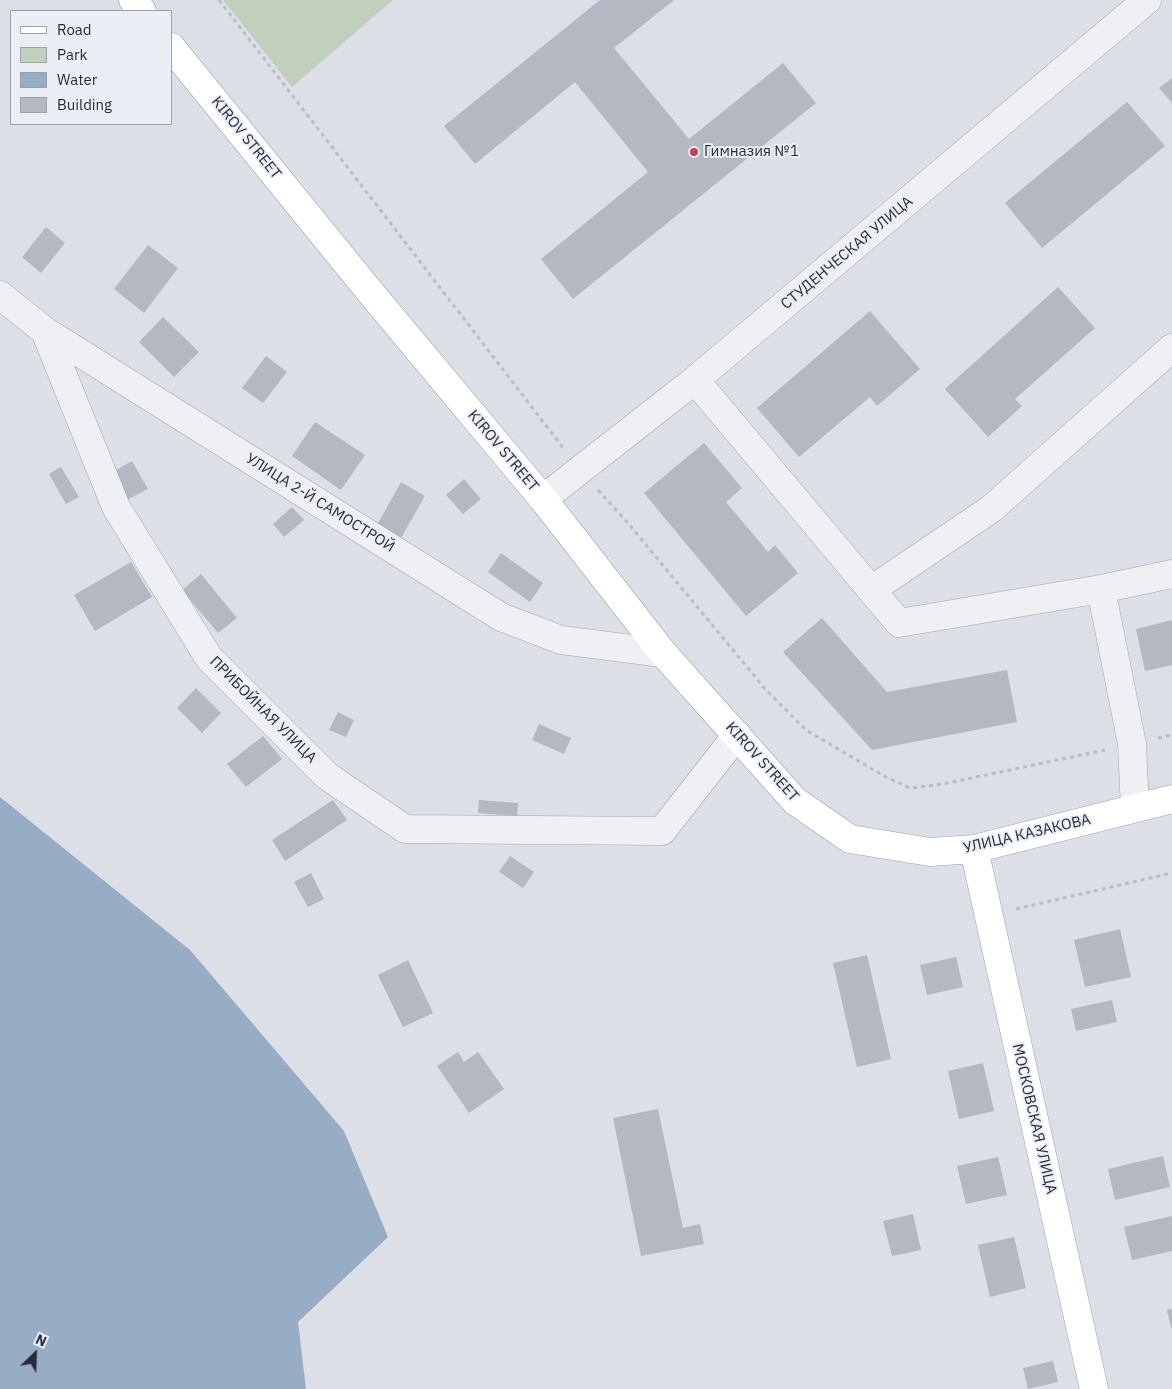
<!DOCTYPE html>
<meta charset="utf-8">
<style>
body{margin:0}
#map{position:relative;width:1172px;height:1389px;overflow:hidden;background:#dcdfe6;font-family:"IBM Plex Sans",sans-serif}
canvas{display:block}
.legend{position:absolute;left:10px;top:10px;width:162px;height:115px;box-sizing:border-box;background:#ebeef4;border:1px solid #9ca1aa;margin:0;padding:6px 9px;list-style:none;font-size:15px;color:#262d3b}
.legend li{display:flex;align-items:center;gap:10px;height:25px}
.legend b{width:25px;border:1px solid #9ca1aa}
.north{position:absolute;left:10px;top:1329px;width:50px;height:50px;-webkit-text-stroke:4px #ebeef4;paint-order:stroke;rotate:24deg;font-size:14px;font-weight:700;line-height:20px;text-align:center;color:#262d3b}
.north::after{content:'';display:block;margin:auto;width:18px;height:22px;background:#262d3b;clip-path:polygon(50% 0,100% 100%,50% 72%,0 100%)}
</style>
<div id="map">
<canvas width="1172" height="1389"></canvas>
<ul class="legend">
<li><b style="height:6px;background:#fff"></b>Road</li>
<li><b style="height:14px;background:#c1cfbd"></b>Park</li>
<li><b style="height:14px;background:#97acc5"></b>Water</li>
<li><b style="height:14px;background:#b3b8c2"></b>Building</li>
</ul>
<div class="north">N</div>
</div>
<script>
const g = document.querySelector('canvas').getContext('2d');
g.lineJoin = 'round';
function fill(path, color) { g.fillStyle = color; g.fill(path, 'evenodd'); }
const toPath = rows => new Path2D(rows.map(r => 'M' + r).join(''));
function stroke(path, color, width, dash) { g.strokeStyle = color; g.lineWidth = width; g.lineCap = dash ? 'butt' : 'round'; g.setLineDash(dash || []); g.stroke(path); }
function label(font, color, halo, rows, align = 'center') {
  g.font = font + ' "IBM Plex Sans",sans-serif'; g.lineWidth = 4; g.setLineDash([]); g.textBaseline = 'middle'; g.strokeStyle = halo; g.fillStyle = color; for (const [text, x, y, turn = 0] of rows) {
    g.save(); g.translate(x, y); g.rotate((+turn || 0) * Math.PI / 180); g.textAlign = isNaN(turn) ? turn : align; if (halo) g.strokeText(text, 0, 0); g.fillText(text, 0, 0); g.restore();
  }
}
fill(toPath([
 [223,0,393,0,292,87]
]), '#c1cfbd');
fill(toPath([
 [0,797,190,950,344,1131,388,1237,298,1322,306,1389,0,1389]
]), '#97acc5');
fill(toPath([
 [600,0,674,0,614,48,689,139,783,63,816,103,573,299,541,259,648,172,575,82,475,164,444,126],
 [1172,78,1172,103,1159,88],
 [1127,102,1165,146,1042,248,1005,203],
 [46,227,65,243,41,273,22,257],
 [148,245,178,268,144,313,114,289],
 [1058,287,1095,328,1015,399,1022,406,988,437,945,389],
 [870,311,920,369,877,406,870,397,799,457,757,408],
 [163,317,199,352,174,377,139,342],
 [266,356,287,372,263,403,242,388],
 [315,422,365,455,341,490,292,456],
 [704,443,742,488,726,502,768,552,775,545,798,573,746,616,644,493],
 [132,461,148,489,127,500,111,473],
 [61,467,79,497,66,504,49,474],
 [464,479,481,499,463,514,446,495],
 [401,482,425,496,401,538,377,525],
 [292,507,304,520,284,537,273,524],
 [501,553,543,583,530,602,488,572],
 [131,562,152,597,95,631,74,595],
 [201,574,237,618,218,633,182,590],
 [822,618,887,692,1007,670,1017,722,872,750,783,652],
 [1172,620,1172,665,1145,671,1136,629],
 [196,688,221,713,202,733,177,708],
 [338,712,354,720,346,737,329,730],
 [539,724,571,738,564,754,532,740],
 [263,736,282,759,246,787,227,764],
 [333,800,347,820,285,861,272,840],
 [479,800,518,803,517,816,478,813],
 [510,856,534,872,523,888,499,872],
 [311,873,324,899,308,907,294,882],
 [1120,929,1131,977,1085,987,1074,940],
 [867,955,891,1059,857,1067,833,963],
 [956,957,963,987,927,995,920,965],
 [408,960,433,1013,403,1027,378,975],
 [1112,1000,1117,1022,1076,1031,1071,1009],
 [458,1052,464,1062,478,1052,504,1089,469,1113,437,1066],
 [983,1063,994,1111,959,1119,948,1071],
 [658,1109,683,1228,700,1224,704,1244,641,1256,613,1118],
 [1163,1156,1170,1187,1115,1200,1108,1169],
 [998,1157,1007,1195,966,1204,957,1166],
 [913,1214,921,1250,892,1256,883,1221],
 [1172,1216,1172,1251,1132,1260,1124,1227],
 [1014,1237,1026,1288,990,1297,978,1245],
 [1172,1309,1172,1328,1171,1328,1167,1310],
 [1053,1361,1058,1382,1028,1389,1023,1368]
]), '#b3b8c2');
const minor = toPath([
 [0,295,45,331,501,617,561,640,663,653],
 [45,331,116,507,209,658,327,776,405,829,662,831,737,735],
 [695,380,899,623,1101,589,1132,744,1135,808],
 [543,499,695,380,1147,0],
 [1101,589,1172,574],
 [871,590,991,509,1172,348]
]);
const major = toPath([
 [133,0,142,11],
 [171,47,366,287,543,499,663,653,795,801,850,839,930,852,974,849,1172,799],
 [974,849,1094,1389]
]);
stroke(minor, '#a2a6af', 29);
stroke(major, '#9ba3b1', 29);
stroke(toPath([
 [219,0,564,449],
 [598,490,627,522,766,690,806,730,884,776,910,788,943,784,1105,750],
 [1158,738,1172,735],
 [1016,909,1172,873]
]), '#babdc4', 3, [4, 4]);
stroke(minor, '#eef0f4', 28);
stroke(major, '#fff', 28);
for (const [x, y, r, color] of [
 [694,152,5,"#c94251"]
]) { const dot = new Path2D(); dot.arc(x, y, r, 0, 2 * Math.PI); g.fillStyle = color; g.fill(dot); stroke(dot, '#ebeef4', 2); }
label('15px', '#262d3b', '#ebeef4', [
 ["KIROV STREET",246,138,51],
 ["СТУДЕНЧЕСКАЯ УЛИЦА",847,253,-40],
 ["KIROV STREET",503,451,50],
 ["УЛИЦА 2-Й САМОСТРОЙ",320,503,32],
 ["ПРИБОЙНАЯ УЛИЦА",263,710,45],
 ["KIROV STREET",762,762,48],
 ["УЛИЦА КАЗАКОВА",1027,834,-13],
 ["МОСКОВСКАЯ УЛИЦА",1034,1119,77]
]);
label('15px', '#262d3b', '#ebeef4', [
 ["Гимназия №1",704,152]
], 'left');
</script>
